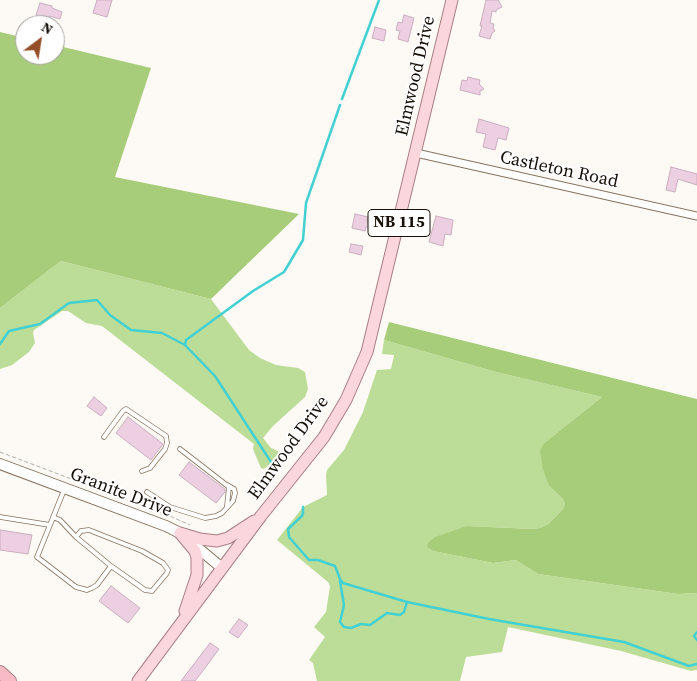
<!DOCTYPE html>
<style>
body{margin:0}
#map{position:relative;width:697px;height:681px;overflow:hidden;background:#fdf9f4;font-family:"Source Serif 4",serif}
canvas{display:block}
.north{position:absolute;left:15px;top:15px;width:50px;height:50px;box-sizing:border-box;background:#fff;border:1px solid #a29f9c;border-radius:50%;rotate:31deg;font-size:14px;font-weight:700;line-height:20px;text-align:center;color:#171008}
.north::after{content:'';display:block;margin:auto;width:18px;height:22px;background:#944e27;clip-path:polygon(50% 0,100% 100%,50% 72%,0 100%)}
</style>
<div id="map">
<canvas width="697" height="681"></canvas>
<div class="north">N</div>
</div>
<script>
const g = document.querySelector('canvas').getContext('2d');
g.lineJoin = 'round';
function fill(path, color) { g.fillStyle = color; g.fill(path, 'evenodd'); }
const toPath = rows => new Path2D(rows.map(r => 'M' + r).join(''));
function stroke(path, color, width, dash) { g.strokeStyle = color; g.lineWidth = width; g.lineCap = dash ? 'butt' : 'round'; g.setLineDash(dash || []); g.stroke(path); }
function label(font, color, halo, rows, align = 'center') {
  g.font = font + ' "Source Serif 4",serif'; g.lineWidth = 4; g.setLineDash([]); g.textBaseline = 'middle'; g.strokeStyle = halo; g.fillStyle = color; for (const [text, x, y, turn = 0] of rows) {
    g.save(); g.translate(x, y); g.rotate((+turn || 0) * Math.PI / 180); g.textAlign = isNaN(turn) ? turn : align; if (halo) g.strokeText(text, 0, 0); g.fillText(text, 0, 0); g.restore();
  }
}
fill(toPath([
 [61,261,211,299,249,350,260,358,276,365,298,368,305,372,308,389,305,397,273,426,263,438,271,448,278,451,279,454,278,457,264,469,261,468,253,449,254,444,102,326,86,323,68,311,62,311,34,330,33,333,35,343,29,352,12,365,0,369,0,308],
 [384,340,496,372,602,397,544,443,549,486,563,499,565,504,563,509,548,524,540,528,532,529,467,526,428,548,433,551,493,563,516,560,538,574,678,594,697,593,697,670,691,671,621,651,508,627,502,652,466,657,460,681,317,681,313,663,309,660,325,637,314,627,326,612,330,586,328,582,277,540,303,507,327,495,326,475,327,470,344,450,363,412,377,370,391,369,394,355,382,354]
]), '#bcdd97');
fill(toPath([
 [0,32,25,38,25,55,55,55,55,45,151,68,115,177,299,214,211,299,61,261,0,308],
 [389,322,697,399,697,593,678,594,538,574,516,560,493,563,433,551,428,548,427,544,435,537,467,526,532,529,540,528,548,524,563,509,565,504,563,499,549,486,543,469,540,451,544,443,602,397,496,372,384,340]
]), '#a7cd7a');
stroke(toPath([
 [342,99,379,0],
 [0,344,9,331,40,324,69,303,97,300,110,315,131,330,162,333,185,345,215,376,271,462],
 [185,345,186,340,253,291,284,272,303,240,306,203,340,105],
 [303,507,303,513,302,516,288,529,289,537,309,560,318,560,335,566,340,579,343,583,407,602,489,619,624,642,689,666,697,664],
 [340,581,344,605,340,622,344,627,351,628,361,624,370,625,387,613,400,615,404,612,407,602],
 [697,632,694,636,697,640]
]), '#42d0d2', 2.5);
const building = toPath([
 [97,0,112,0,107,17,93,13,97,0],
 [486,0,498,0,502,7,496,10,496,12,492,11,490,23,494,24,493,28,495,31,492,33,490,39,479,36,482,26,480,26,486,0],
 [40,3,52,6,52,8,62,12,60,19,49,16,49,19,46,18,44,25,36,25,39,16,36,15,40,3],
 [404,15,414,18,408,42,398,39,400,31,396,30,398,22,402,23,404,15],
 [375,27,386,30,384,41,372,38,375,27],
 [468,77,480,80,479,84,484,89,480,91,480,95,460,90,462,80,467,81,468,77],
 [479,119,509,128,506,140,498,138,495,150,483,147,486,134,476,132,479,119],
 [671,167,697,174,697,185,678,179,675,192,666,190,671,167],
 [355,214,368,217,367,221,370,222,369,227,366,227,365,231,352,228,355,214],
 [436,216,453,220,451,235,445,234,443,246,429,242,436,216],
 [351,244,363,246,361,255,349,252,351,244],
 [94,397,107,408,101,416,87,406,94,397],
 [128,417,163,444,151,460,116,433,128,417],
 [189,462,225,489,225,492,216,503,179,475,189,462],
 [0,530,32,535,28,554,0,550,0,530],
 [111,586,140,608,128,623,99,601,111,586],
 [239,619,248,625,238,638,229,632,239,619],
 [210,643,219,649,205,668,195,681,181,681,210,643]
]);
fill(building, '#eccfe1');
stroke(building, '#caaebf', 1);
const lane = toPath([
 [104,437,123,411,126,409,166,436,167,443,165,449,150,468,142,471],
 [180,449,229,487,227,506],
 [147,492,170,507,205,518,216,516,222,513,233,501,235,493,234,489,227,485],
 [0,517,50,525,64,490],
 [53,517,60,520,76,537],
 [50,525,37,557,76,587,87,590,92,588,97,585,111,566,145,590,152,591,167,573,168,570,163,563,142,551,89,530,81,531,76,537,111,566]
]);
const street = toPath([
 [416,153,697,216]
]);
const secondary = toPath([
 [0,464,166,526,180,533,222,568]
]);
const primary = toPath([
 [180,533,195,551,197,558,197,575,185,611],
 [180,533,200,539,217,541,228,538,254,521],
 [138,681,261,516,324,437,346,400,367,352,452,0]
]);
const highway = toPath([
 [0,672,10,681]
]);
stroke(lane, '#87735e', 5.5);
stroke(street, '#87735e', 9);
stroke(secondary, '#87735e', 12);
stroke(primary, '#a97f83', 13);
stroke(highway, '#a97f83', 14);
stroke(toPath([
 [0,452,172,517,190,525]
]), '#b2ada7', 1, [4, 2.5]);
stroke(lane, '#fff', 4);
stroke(street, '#fff', 7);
stroke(secondary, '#fff', 10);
stroke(primary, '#fbd6dc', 11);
stroke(highway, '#f8bbc5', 12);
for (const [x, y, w] of [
 [399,223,62]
]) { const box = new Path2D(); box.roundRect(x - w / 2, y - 13.5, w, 27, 4); g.fillStyle = '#fff'; g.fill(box); stroke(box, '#171008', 1); }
label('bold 16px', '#171008', null, [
 ["NB 115",399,223]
]);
label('18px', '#171008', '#fff', [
 ["Elmwood Drive",416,76,-77],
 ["Castleton Road",559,170,12],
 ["Elmwood Drive",289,448,-54],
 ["Granite Drive",121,493,21]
]);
</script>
